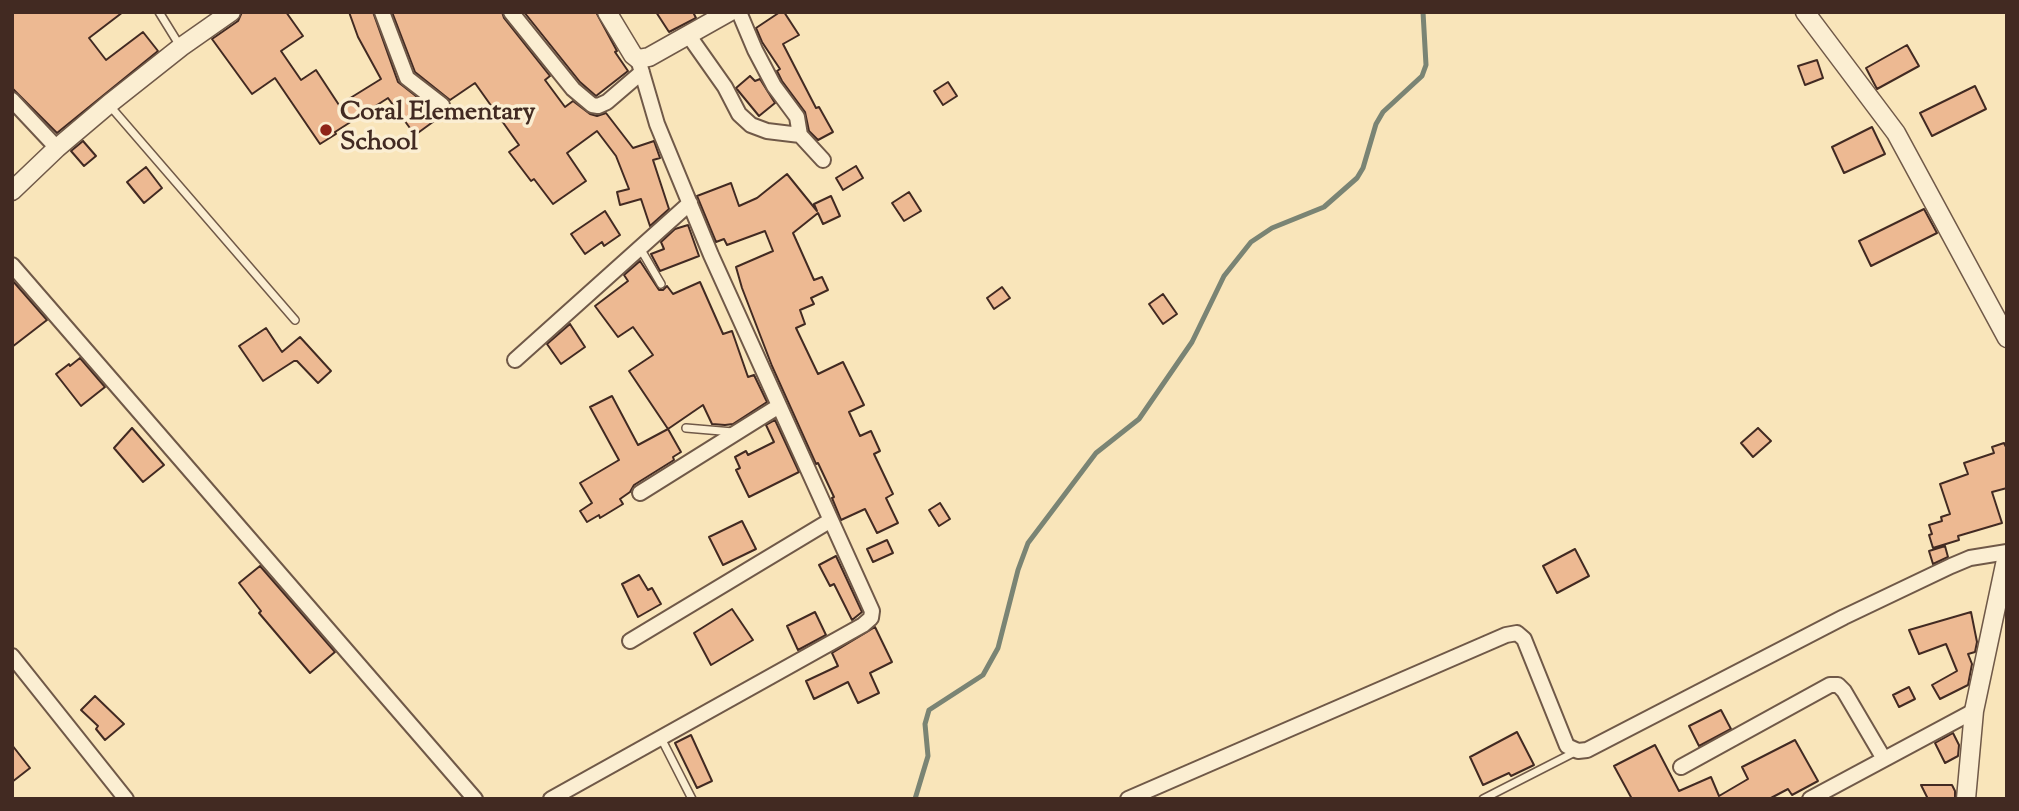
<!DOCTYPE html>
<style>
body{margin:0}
#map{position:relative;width:2019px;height:811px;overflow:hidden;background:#f9e5ba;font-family:"Sorts Mill Goudy",serif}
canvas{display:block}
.frame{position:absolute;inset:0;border:14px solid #422a22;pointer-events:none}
</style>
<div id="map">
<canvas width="2019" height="811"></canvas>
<div class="frame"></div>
</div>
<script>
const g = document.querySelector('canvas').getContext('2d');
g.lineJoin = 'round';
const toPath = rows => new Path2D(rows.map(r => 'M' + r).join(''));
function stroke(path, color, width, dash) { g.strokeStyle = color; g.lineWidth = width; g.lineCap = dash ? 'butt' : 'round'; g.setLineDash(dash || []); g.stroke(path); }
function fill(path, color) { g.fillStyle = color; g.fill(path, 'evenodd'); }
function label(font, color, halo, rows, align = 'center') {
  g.font = font + ' "Sorts Mill Goudy",serif'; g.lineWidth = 7; g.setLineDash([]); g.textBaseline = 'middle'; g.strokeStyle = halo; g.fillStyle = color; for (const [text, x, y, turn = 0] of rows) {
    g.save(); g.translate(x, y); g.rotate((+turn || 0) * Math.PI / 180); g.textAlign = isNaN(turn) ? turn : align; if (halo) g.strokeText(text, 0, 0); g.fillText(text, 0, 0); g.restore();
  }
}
stroke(toPath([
 [915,799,928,756,925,724,929,710,983,675,998,648,1018,570,1028,543,1096,453,1139,419,1192,342,1224,276,1251,242,1272,228,1324,207,1357,178,1363,168,1376,124,1383,112,1422,76,1426,65,1423,12]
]), '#7a8474', 5);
const building = toPath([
 [12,12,123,12,89,38,106,60,143,32,158,51,57,133,12,88,12,12],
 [242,12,286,12,303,36,281,51,301,80,316,70,339,105,381,79,358,37,349,12,373,12,398,82,435,111,432,113,437,119,415,135,388,98,335,132,336,134,320,144,275,78,252,94,212,39,238,21,242,12],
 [392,12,502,12,504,18,550,76,545,80,565,107,573,101,590,114,597,116,606,113,633,148,654,141,660,158,653,160,669,209,650,226,641,199,620,205,617,192,629,189,616,156,597,131,567,153,586,181,553,204,534,179,531,181,509,152,519,145,475,83,450,100,415,72,392,12],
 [524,12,596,12,617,51,615,52,628,71,596,96,580,82,524,12],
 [656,12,693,12,696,18,669,32,656,12],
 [780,12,784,12,799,35,783,44,816,108,819,107,833,132,818,140,809,131,805,112,782,81,777,71,780,69,762,42,756,28,780,12],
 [1907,45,1919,66,1877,89,1866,68,1907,45],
 [1817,60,1823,78,1805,85,1798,66,1817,60],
 [750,76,755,81,760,79,775,103,759,116,736,88,750,76],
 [948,82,957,96,943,105,934,91,948,82],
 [1975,86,1986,109,1932,136,1920,113,1975,86],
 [1872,127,1885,154,1844,173,1832,147,1872,127],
 [83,141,96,156,84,166,71,151,83,141],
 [856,166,863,178,843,190,836,178,856,166],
 [146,167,162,188,144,203,127,182,146,167],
 [787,174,817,211,814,204,831,196,840,216,823,224,818,213,793,233,814,280,822,277,828,290,811,298,814,304,800,310,805,324,796,328,818,374,843,362,864,405,849,412,860,436,871,431,880,451,874,454,893,494,886,498,898,523,877,533,865,509,841,520,832,498,834,497,818,463,816,464,772,366,742,288,736,267,773,251,765,231,727,245,724,239,716,242,697,196,731,183,739,206,757,198,787,174],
 [909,192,921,211,904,221,892,203,909,192],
 [1924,209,1937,233,1871,266,1859,241,1924,209],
 [605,211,620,235,604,246,602,242,585,254,571,234,605,211],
 [688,225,699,256,660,271,651,254,664,249,661,242,675,229,688,225],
 [640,261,659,290,663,290,667,286,673,294,700,282,723,334,732,331,748,377,754,375,767,402,733,424,725,425,712,424,703,405,668,429,629,371,653,355,633,327,618,337,595,306,628,281,624,275,640,261],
 [12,280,47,320,12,347,12,280],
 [1002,287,1010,298,994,309,987,298,1002,287],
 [1163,294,1177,314,1163,324,1149,304,1163,294],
 [570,324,585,347,561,364,547,344,570,324],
 [266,328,282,352,300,337,331,371,318,383,297,361,294,361,263,381,239,346,266,328],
 [80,358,105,387,81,406,56,374,69,364,70,366,80,358],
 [612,396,638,445,668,429,681,452,673,457,674,460,634,485,630,492,620,499,623,504,600,518,599,515,587,522,580,511,592,503,580,483,619,460,590,407,612,396],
 [775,420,799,472,749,497,736,470,740,468,735,457,746,451,748,455,774,442,766,425,775,420],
 [132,428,164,465,143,482,114,448,132,428],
 [1758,428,1771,441,1753,457,1741,443,1758,428],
 [2004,443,2007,449,2007,488,1992,492,2002,523,1958,536,1959,540,1933,548,1929,535,1932,534,1929,525,1942,521,1941,517,1950,514,1940,484,1968,474,1964,463,1994,453,1992,447,2004,443],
 [940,503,950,519,939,526,929,510,940,503],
 [742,521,756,549,723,565,709,537,742,521],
 [887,540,893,553,873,562,867,549,887,540],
 [1945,546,1948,557,1933,564,1929,551,1945,546],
 [1575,549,1589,576,1557,593,1543,566,1575,549],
 [836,556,862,612,852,620,834,584,830,586,819,565,836,556],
 [260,566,335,652,310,673,259,613,261,611,239,583,260,566],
 [639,575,648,590,652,588,661,604,638,617,622,584,639,575],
 [732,609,753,640,711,665,694,633,732,609],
 [815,612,826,635,798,650,787,626,815,612],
 [1971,612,1977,642,1975,652,1968,654,1972,664,1968,685,1940,699,1932,685,1957,671,1946,644,1919,654,1909,630,1971,612],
 [875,627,892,662,870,673,879,693,858,703,848,682,814,699,806,681,838,666,832,653,875,627],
 [1909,687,1915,699,1899,707,1893,695,1909,687],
 [95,696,124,724,105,740,96,729,98,726,81,710,95,696],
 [1721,710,1731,729,1699,746,1689,726,1721,710],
 [1517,732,1534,765,1511,776,1509,773,1483,785,1470,757,1517,732],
 [1953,733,1959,745,1958,756,1945,763,1935,743,1953,733],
 [691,735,712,781,697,788,675,743,691,735],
 [1795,740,1818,781,1792,795,1788,789,1769,799,1632,799,1614,766,1655,745,1679,791,1711,777,1719,796,1748,779,1742,767,1795,740],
 [12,745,30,768,12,782,12,745],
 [1921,785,1952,785,1955,791,1955,799,1928,799,1921,785]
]);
fill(building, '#edb992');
stroke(building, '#422a22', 2);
const service = toPath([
 [159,12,180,46],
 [110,106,295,320],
 [640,248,661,284],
 [686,428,733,432],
 [661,738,692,799],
 [1483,799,1577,751]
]);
const minor = toPath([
 [382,12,407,78,442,105],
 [511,12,573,89,592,105,598,106,607,102,642,72],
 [739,12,755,50,774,86,797,117,800,135,823,160],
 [689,36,725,87,739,114,751,125,767,131,800,135],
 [12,100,57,148],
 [12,265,475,799],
 [515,360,690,203],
 [640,493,779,406],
 [630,641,831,520],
 [12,656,126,799],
 [1681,767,1830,685,1838,685,1844,691,1884,759],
 [551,799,863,625,871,618,872,611,711,255,657,124,638,59],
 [1128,799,1506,635,1517,633,1524,639,1567,746,1578,751,1587,750,1844,617,1951,566,1970,558,2007,552],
 [1810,799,1974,711]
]);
const tertiary = toPath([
 [607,12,633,55,638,59,649,57,729,12],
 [1805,12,1896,133,2007,338],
 [12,191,57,148,109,104,181,47,231,12],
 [1966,799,1974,711,2007,555]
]);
stroke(service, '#705948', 10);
stroke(minor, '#705948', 18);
stroke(tertiary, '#705948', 21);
stroke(service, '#fbeed2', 7);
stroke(minor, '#fbeed2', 14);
stroke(tertiary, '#fbeed2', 18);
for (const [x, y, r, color] of [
 [326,130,7,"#8f2418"]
]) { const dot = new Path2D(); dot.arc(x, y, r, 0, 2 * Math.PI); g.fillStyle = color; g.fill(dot); stroke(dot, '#fbeed2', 2.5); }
label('bold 26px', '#422a22', '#fbeed2', [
 ["Coral Elementary",340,115],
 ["School",340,145]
], 'left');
</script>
